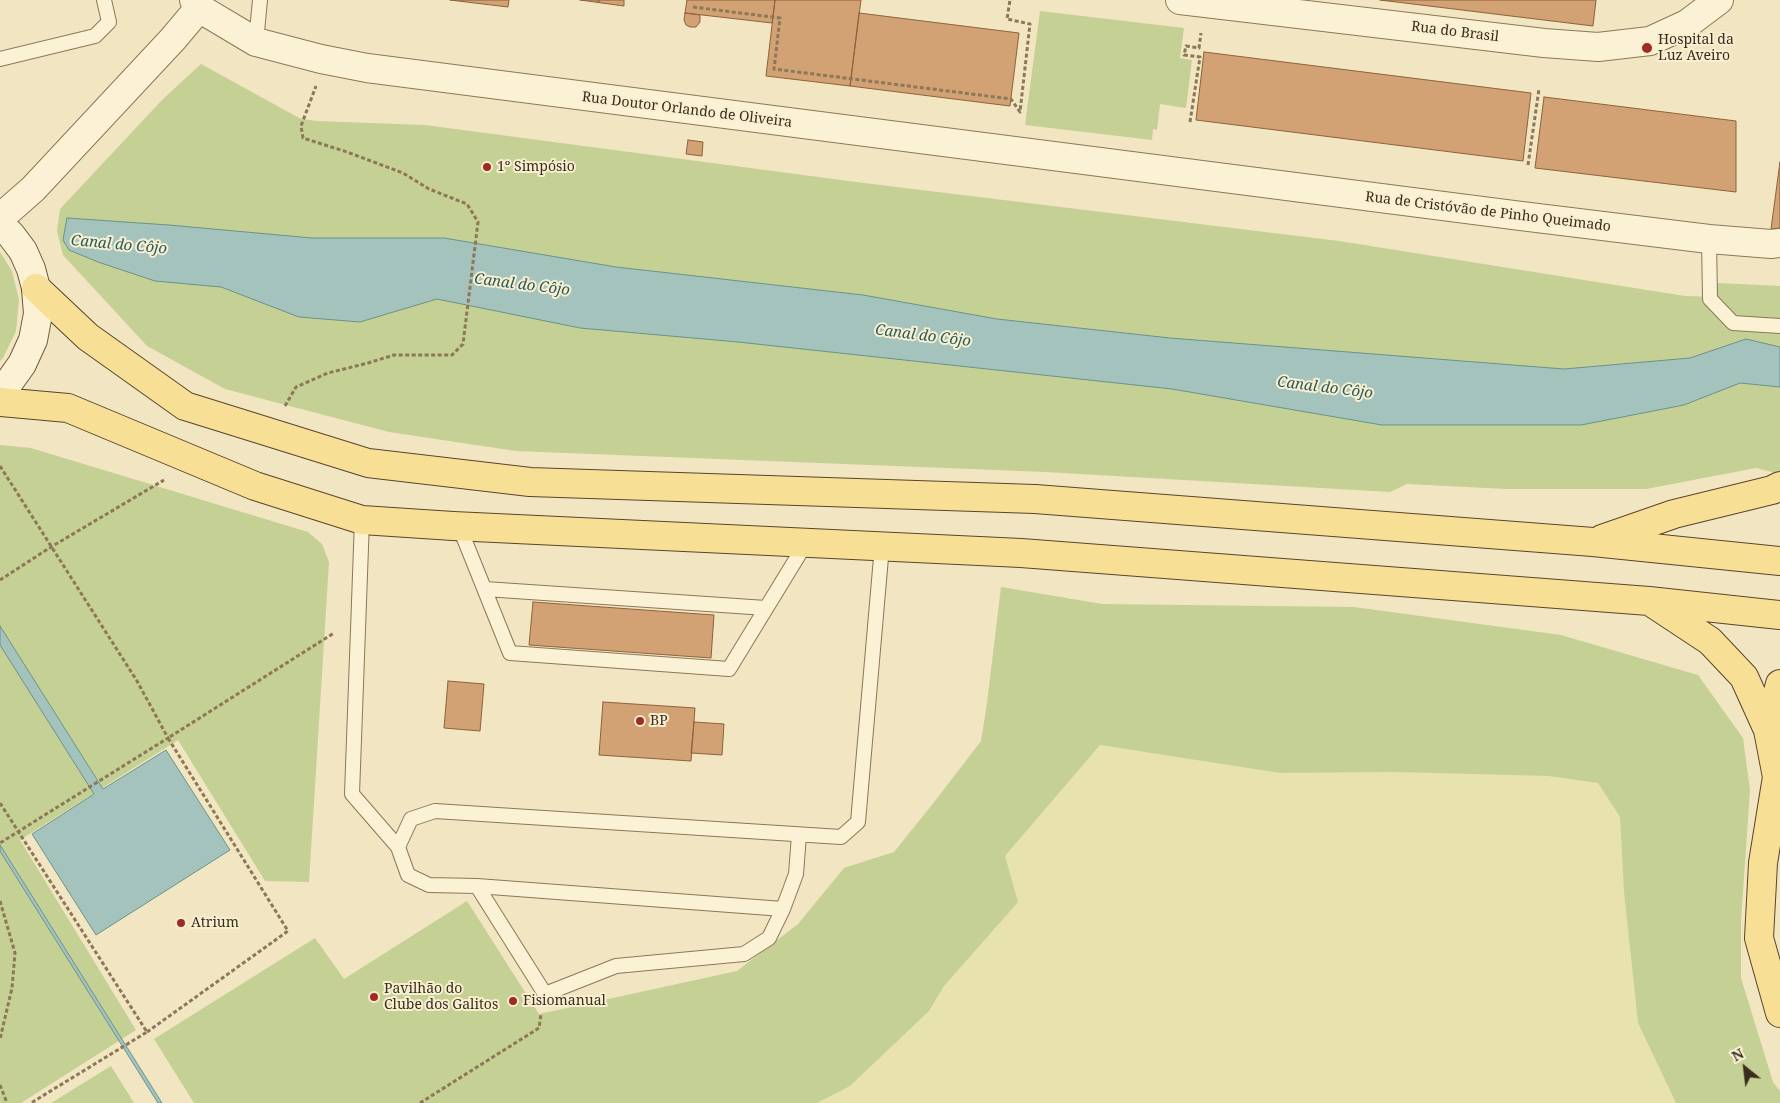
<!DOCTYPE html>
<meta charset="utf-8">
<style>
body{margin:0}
#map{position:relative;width:1780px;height:1103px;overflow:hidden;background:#f1e6c1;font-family:"Noto Serif",serif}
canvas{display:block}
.north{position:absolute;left:1720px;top:1043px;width:50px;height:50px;-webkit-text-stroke:4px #f8efd1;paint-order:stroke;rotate:331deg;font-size:14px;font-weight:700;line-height:20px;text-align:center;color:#3b2d1d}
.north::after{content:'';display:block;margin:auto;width:18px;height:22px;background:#3b2d1d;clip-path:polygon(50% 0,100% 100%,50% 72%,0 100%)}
</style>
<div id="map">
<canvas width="1780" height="1103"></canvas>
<div class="north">N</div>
</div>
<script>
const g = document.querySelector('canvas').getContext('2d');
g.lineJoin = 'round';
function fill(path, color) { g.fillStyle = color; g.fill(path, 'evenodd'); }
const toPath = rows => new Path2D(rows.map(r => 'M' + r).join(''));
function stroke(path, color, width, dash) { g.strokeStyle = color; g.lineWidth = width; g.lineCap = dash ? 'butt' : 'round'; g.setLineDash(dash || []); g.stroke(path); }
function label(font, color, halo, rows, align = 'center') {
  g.font = font + ' "Noto Serif",serif'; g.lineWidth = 4; g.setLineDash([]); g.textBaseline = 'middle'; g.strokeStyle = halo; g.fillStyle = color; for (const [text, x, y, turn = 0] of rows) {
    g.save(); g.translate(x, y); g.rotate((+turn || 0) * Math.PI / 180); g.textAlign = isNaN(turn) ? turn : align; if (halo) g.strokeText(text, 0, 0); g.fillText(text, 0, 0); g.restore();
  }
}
fill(toPath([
 [1100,745,1280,773,1393,772,1548,776,1598,783,1620,816,1624,892,1638,1023,1676,1103,817,1103,850,1086,929,1011,944,986,1005,856]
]), '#e7e2ae');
fill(toPath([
 [1040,11,1184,28,1180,58,1192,60,1186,108,1160,104,1157,130,1153,129,1152,140,1025,125],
 [201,64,301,119,317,121,425,125,856,182,1339,241,1685,296,1714,297,1717,283,1780,286,1780,474,1756,468,1646,489,1506,489,1407,484,1390,492,1046,472,516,451,389,432,225,389,147,346,63,255,57,231,60,209,163,99],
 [0,252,12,271,19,300,16,331,3,358,0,361],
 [0,445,31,448,308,532,322,544,329,562,309,882,265,881,178,740,20,840,136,1030,21,1103,0,1103],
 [1001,587,1102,604,1354,607,1561,635,1698,675,1743,738,1750,790,1741,921,1741,978,1773,1082,1780,1091,1780,1103,1676,1103,1638,1023,1624,892,1620,817,1598,783,1548,776,1393,772,1280,773,1100,745,1005,856,1018,902,944,986,929,1011,850,1086,817,1103,194,1103,154,1039,315,938,344,979,467,901,539,1014,737,971,798,924,844,868,894,852,935,801,981,741,987,703],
 [111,1066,134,1103,51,1103]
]), '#c5d094');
const water = toPath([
 [67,218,169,225,312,238,444,238,616,267,863,295,997,319,1170,338,1564,369,1690,358,1746,339,1780,347,1780,387,1740,383,1684,405,1581,425,1382,425,1172,389,738,342,580,328,437,299,360,322,299,317,221,287,155,281,98,262,69,250,63,240,67,218],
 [0,626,103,789,166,750,230,850,96,935,32,834,94,794,0,645,0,626],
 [0,845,162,1103,158,1103,0,851,0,845]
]);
fill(water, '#a4c3bc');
stroke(water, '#6a928b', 1);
const building = toPath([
 [450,0,509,0,508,7,450,0],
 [580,0,624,0,624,6,580,0],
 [687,0,775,0,772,23,685,13,687,0],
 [775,0,861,0,850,86,766,76,775,0],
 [1380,0,1596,0,1593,26,1380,0],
 [685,13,700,15,700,22,696,27,690,27,686,25,684,20,685,13],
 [859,13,1019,33,1010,106,850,86,859,13],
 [1204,52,1531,93,1523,161,1196,120,1204,52],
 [1544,97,1736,121,1736,192,1535,168,1544,97],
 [688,140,703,142,702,156,686,154,688,140],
 [1780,162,1780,228,1771,229,1780,162],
 [533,602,714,615,711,658,529,645,533,602],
 [448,681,484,684,480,731,444,728,448,681],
 [603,702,695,708,691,761,599,755,603,702],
 [694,722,724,724,722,755,691,753,694,722]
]);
fill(building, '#d2a274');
stroke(building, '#8d613b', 1);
const lane = toPath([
 [256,42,260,0],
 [0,59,95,36,109,22,104,0],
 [1709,239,1710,299,1733,323,1780,326],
 [362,520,352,794,398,847,408,875,429,885,477,886,545,994,616,966,744,954,769,938,783,909,796,874,799,835],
 [459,526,510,653,729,669,806,543],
 [485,589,766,608],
 [398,847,411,819,435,811,841,837,858,822,882,546],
 [477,886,783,909]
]);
const street = toPath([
 [194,0,199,8,256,42,321,59,367,68,1521,216,1709,239,1771,244,1780,243],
 [1180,0,1544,43,1598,47,1650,41,1687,24,1719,0],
 [0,218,33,189,173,39,199,8]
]);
const secondary = toPath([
 [0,224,11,235,23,251,31,269,36,288,38,314,33,340,22,364,7,385,0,390]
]);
const primary = toPath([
 [36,288,88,337,185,406,368,463,530,482,1035,499,1593,542,1780,561],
 [0,402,68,408,255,486,362,520,453,526,1021,553,1649,601,1780,615],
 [1602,539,1674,514,1772,490,1780,486],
 [1654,604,1710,641,1744,677,1768,730,1777,777,1763,863,1759,938,1780,1013],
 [1768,730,1780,684]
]);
stroke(lane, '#8c7757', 16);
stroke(street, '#8c7757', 30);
stroke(secondary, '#6e583a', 30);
stroke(primary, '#59442c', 30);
stroke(toPath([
 [598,2,599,0],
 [693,7,780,18,774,69,1011,99,1020,112,1030,24,1007,19,1010,0],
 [1190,122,1200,57,1184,55,1186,46,1199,48,1201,33],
 [1528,165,1539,89],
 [285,406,296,387,328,373,368,363,394,355,452,355,463,344,478,222,467,204,429,189,403,173,347,152,303,138,301,126,316,86],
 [0,466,137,681,168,738,0,843],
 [0,580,51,547,164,480],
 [0,803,147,1032,31,1103],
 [0,901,15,953,12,988,0,1039],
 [147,1032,288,931,168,738,334,633],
 [0,1085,7,1103],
 [420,1103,539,1028,541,1014]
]), '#8c7757', 3, [4, 2.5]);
stroke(lane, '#fbf2d5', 14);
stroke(street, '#fbf2d5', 28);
stroke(secondary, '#fbf2d5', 28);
stroke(primary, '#f7e096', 28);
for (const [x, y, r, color] of [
 [1647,48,6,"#9f2b23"],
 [487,167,5,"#9f2b23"],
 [640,721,5,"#9f2b23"],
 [181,923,5,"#9f2b23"],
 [374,997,5,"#9f2b23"],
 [513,1001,5,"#9f2b23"]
]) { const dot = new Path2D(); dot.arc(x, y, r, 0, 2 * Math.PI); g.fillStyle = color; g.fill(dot); stroke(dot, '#f8efd1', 2); }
label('14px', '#3b2d1d', '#f8efd1', [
 ["Rua do Brasil",1455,32,7],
 ["Rua Doutor Orlando de Oliveira",687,110,7],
 ["Rua de Cristóvão de Pinho Queimado",1488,212,7]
]);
label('14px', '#3b2d1d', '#f8efd1', [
 ["Hospital da",1658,40],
 ["Luz Aveiro",1658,56],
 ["1º Simpósio",497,167],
 ["BP",650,721],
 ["Atrium",191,923],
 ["Pavilhão do",384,989],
 ["Clube dos Galitos",384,1005],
 ["Fisiomanual",523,1001]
], 'left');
label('italic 15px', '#2b5b5b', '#f8efd1', [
 ["Canal do Côjo",119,245,5],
 ["Canal do Côjo",522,285,7],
 ["Canal do Côjo",923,336,7],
 ["Canal do Côjo",1325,388,7]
]);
</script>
